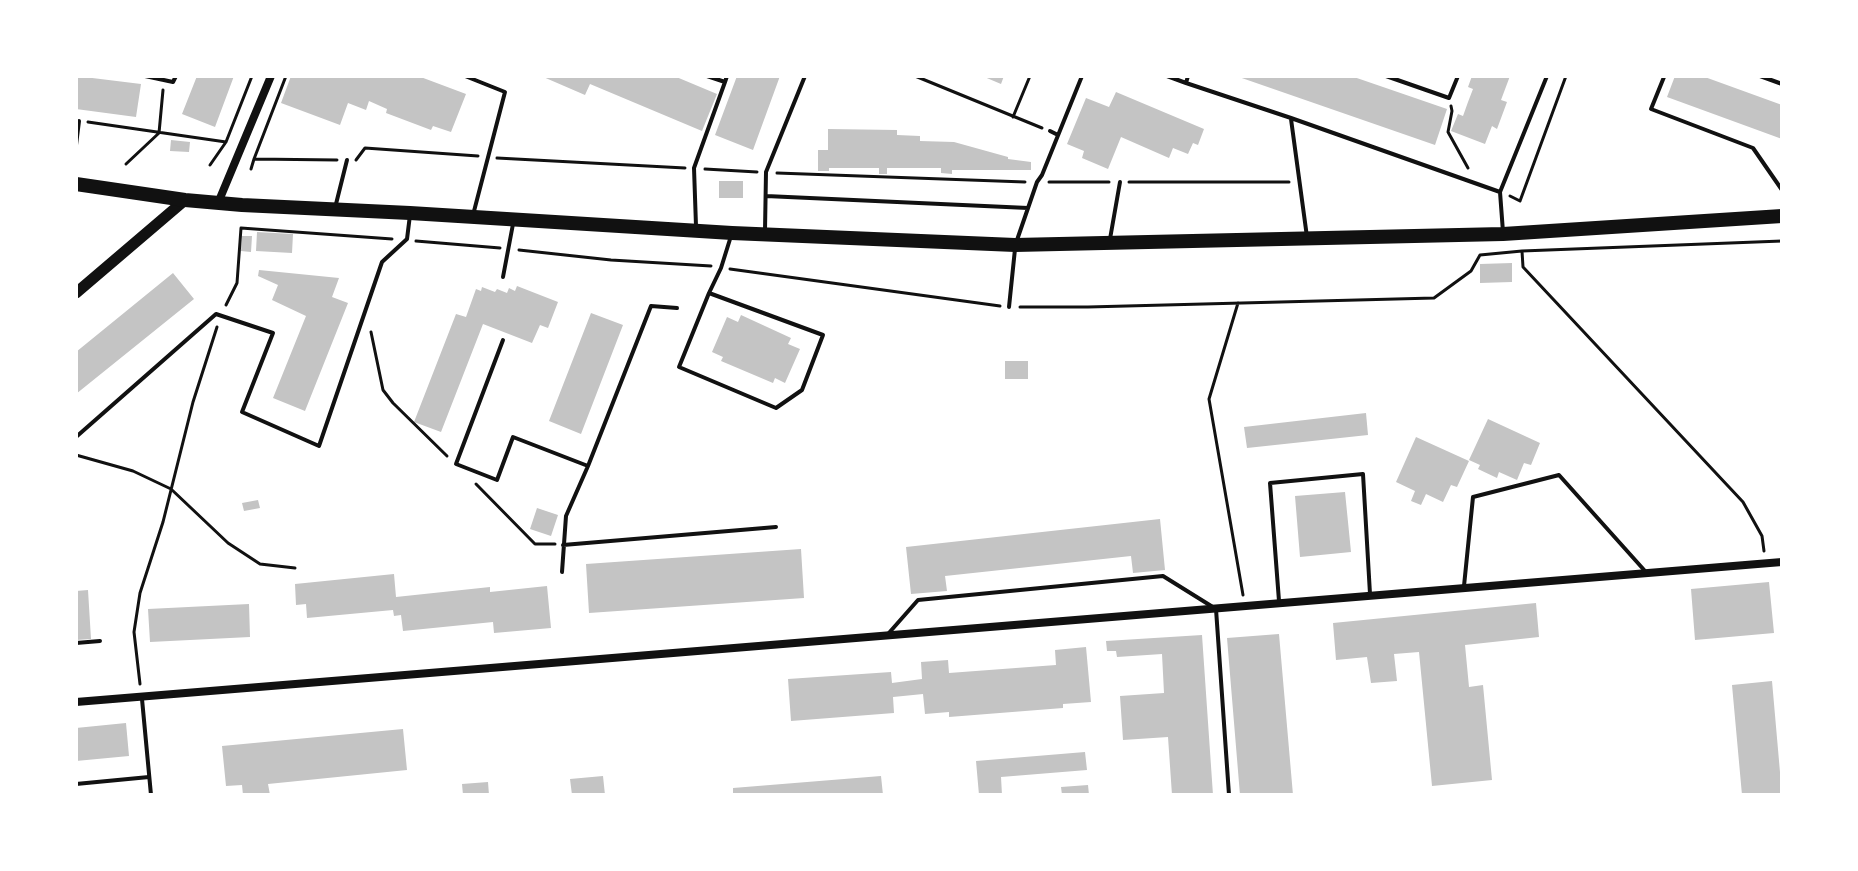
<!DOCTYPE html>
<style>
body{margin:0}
#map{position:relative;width:1858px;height:871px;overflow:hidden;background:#fff;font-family:Lato,sans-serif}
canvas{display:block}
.frame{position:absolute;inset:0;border:78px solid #fff;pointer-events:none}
</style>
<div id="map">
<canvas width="1858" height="871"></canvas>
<div class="frame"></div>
</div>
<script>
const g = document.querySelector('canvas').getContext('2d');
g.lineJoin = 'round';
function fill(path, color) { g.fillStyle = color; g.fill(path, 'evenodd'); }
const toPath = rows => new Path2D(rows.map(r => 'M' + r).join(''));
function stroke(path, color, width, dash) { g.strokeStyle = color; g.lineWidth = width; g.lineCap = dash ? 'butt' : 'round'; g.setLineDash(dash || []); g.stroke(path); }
fill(toPath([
 [76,76,141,84,136,117,76,109],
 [197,76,234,76,215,127,182,114],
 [291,76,418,76,466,94,451,132,433,126,431,130,386,113,387,109,369,101,366,110,348,103,340,125,281,103],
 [541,76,674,76,717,94,702,131,590,84,585,95],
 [737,76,780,76,753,150,715,135],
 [982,76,1004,76,1001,84],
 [1236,76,1351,76,1447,109,1435,145],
 [1472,76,1510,76,1501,100,1507,102,1497,129,1492,126,1485,144,1451,131,1458,114,1463,116,1468,102,1473,89,1468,87],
 [1675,76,1702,76,1782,105,1782,139,1667,97],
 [1116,92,1204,129,1198,145,1193,143,1188,154,1173,148,1169,158,1121,137,1108,169,1082,158,1084,151,1067,144,1086,98,1109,107],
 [828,129,897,130,897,135,920,136,920,141,954,142,1008,157,1008,159,1031,162,1031,170,952,170,952,174,941,173,941,168,887,168,887,174,879,174,879,168,829,168,829,171,818,171,818,150,828,150],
 [171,140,190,142,189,152,170,151],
 [719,181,743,181,743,198,719,198],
 [257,232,293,234,292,253,256,251],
 [242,236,252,236,251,252,241,251],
 [1512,263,1512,282,1480,283,1480,264],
 [259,270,339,278,332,297,348,303,305,411,273,398,306,316,272,300,278,285,258,276],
 [173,273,194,299,76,394,76,352],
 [517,286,558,302,548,328,540,325,532,343,483,324,441,432,414,422,456,314,466,317,476,289,481,291,482,287,495,292,497,289,507,293,509,288,515,291],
 [591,313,623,325,581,434,549,421],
 [741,315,791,338,788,344,800,349,785,383,775,378,773,383,721,361,723,357,712,352,727,317,738,322],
 [1005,361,1028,361,1028,379,1005,379],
 [1366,413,1368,435,1247,448,1244,427],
 [1488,419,1540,443,1531,465,1524,463,1517,480,1499,472,1497,478,1478,469,1480,465,1469,460],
 [1416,437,1469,461,1457,487,1451,485,1443,502,1426,494,1421,505,1411,501,1415,491,1396,482],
 [1345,492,1351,552,1300,557,1295,496],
 [258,500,260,508,244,511,242,503],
 [537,508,558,515,551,536,530,529],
 [1160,519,1165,570,1133,573,1131,556,945,576,947,591,911,594,906,547],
 [801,549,804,598,589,613,586,564],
 [394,574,396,597,490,587,490,592,547,586,551,628,494,633,493,622,403,631,401,615,394,616,393,610,307,618,306,604,296,605,295,584],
 [1769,582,1774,633,1695,640,1691,589],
 [88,590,91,639,76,640,76,591],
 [1536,603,1539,637,1465,645,1469,687,1483,685,1492,780,1432,786,1419,652,1394,654,1397,681,1371,683,1367,657,1336,660,1333,623],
 [249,604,250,637,150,642,148,609],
 [1279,634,1293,795,1240,795,1227,638],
 [1202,635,1213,795,1172,795,1168,737,1123,740,1120,696,1164,693,1162,654,1117,657,1116,651,1107,651,1106,641],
 [1086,647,1091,702,1063,704,1063,708,949,717,949,712,925,714,923,694,893,697,894,713,791,721,788,679,891,672,892,683,922,679,921,662,948,660,949,673,1056,665,1055,650],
 [1772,681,1782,795,1742,795,1732,685],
 [126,723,129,756,76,761,76,728],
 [403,729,407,770,268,784,270,795,243,795,242,785,226,786,222,746],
 [1085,752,1087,770,1001,777,1002,795,979,795,976,761],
 [603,776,605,795,572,795,570,779],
 [881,776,883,795,733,795,733,788],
 [488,782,489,795,463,795,462,784],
 [1088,785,1089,795,1062,795,1061,787]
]), '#c4c4c4');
stroke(toPath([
 [915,76,1042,128],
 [1451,106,1452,111,1448,132,1468,168],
 [1013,117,1030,76],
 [88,122,226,142],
 [497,158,685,168],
 [254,159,337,160],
 [356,160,365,148,478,156],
 [126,164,159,133,163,90],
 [210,165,226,142,252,76],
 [251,169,254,159,286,76],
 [705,169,757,172],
 [777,173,1025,182],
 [1049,182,1109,182],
 [1129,182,1289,182],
 [1510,196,1520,201,1566,76],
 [416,241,500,248],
 [519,250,611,260,711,266],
 [1522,251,1523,267,1743,502,1762,536,1764,551],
 [730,269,1000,306],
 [1238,303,1209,399,1243,595],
 [226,305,237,283,241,228,392,239],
 [1020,307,1088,307,1434,298,1471,271,1480,255,1522,251,1782,241],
 [371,332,383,390,393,403,447,456],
 [76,455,133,471,171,489,228,543,260,564,295,568],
 [476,484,535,544,555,544],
 [140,684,134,632,140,593,163,522,193,402,217,327]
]), '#111', 3);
stroke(toPath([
 [145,76,173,82,176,76],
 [465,76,505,92,473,215],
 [707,76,725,82,727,76],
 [1167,76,1186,83,1188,76],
 [1386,76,1449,98,1458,76],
 [1760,76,1782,84],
 [1664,77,1651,109,1753,148,1782,190],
 [1186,83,1291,118,1500,192],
 [1291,119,1307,237],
 [1050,131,1058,135],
 [76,145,79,121],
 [766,196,1028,208],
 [336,204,347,160],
 [696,226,694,168,725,82],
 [765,230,766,172,805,76],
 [1503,232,1500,192,1547,76],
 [1110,239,1120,182],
 [1017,240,1037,182,1042,175,1082,76],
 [503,277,513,224],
 [709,293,823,335,802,390,776,408,679,367,709,293,721,268,731,236],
 [1009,307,1015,249],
 [503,340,456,464,497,480,513,437,588,466],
 [76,437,216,314,273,333,242,412,319,446,382,262,407,239,410,215],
 [563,545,776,527],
 [562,572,566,516,588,466,651,306,677,308],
 [1464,586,1473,497,1559,475,1645,571],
 [1279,601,1270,483,1363,474,1370,594],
 [888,634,918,600,1163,576,1216,609,1229,795],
 [76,643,100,641],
 [142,699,151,795],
 [76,784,149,777]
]), '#111', 4);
stroke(toPath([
 [218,203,271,76],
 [76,702,1782,562]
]), '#111', 8);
stroke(toPath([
 [76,293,185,200]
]), '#111', 11);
stroke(toPath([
 [76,184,185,200,242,205,410,213,732,233,1015,245,1503,234,1782,216]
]), '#111', 14);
</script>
